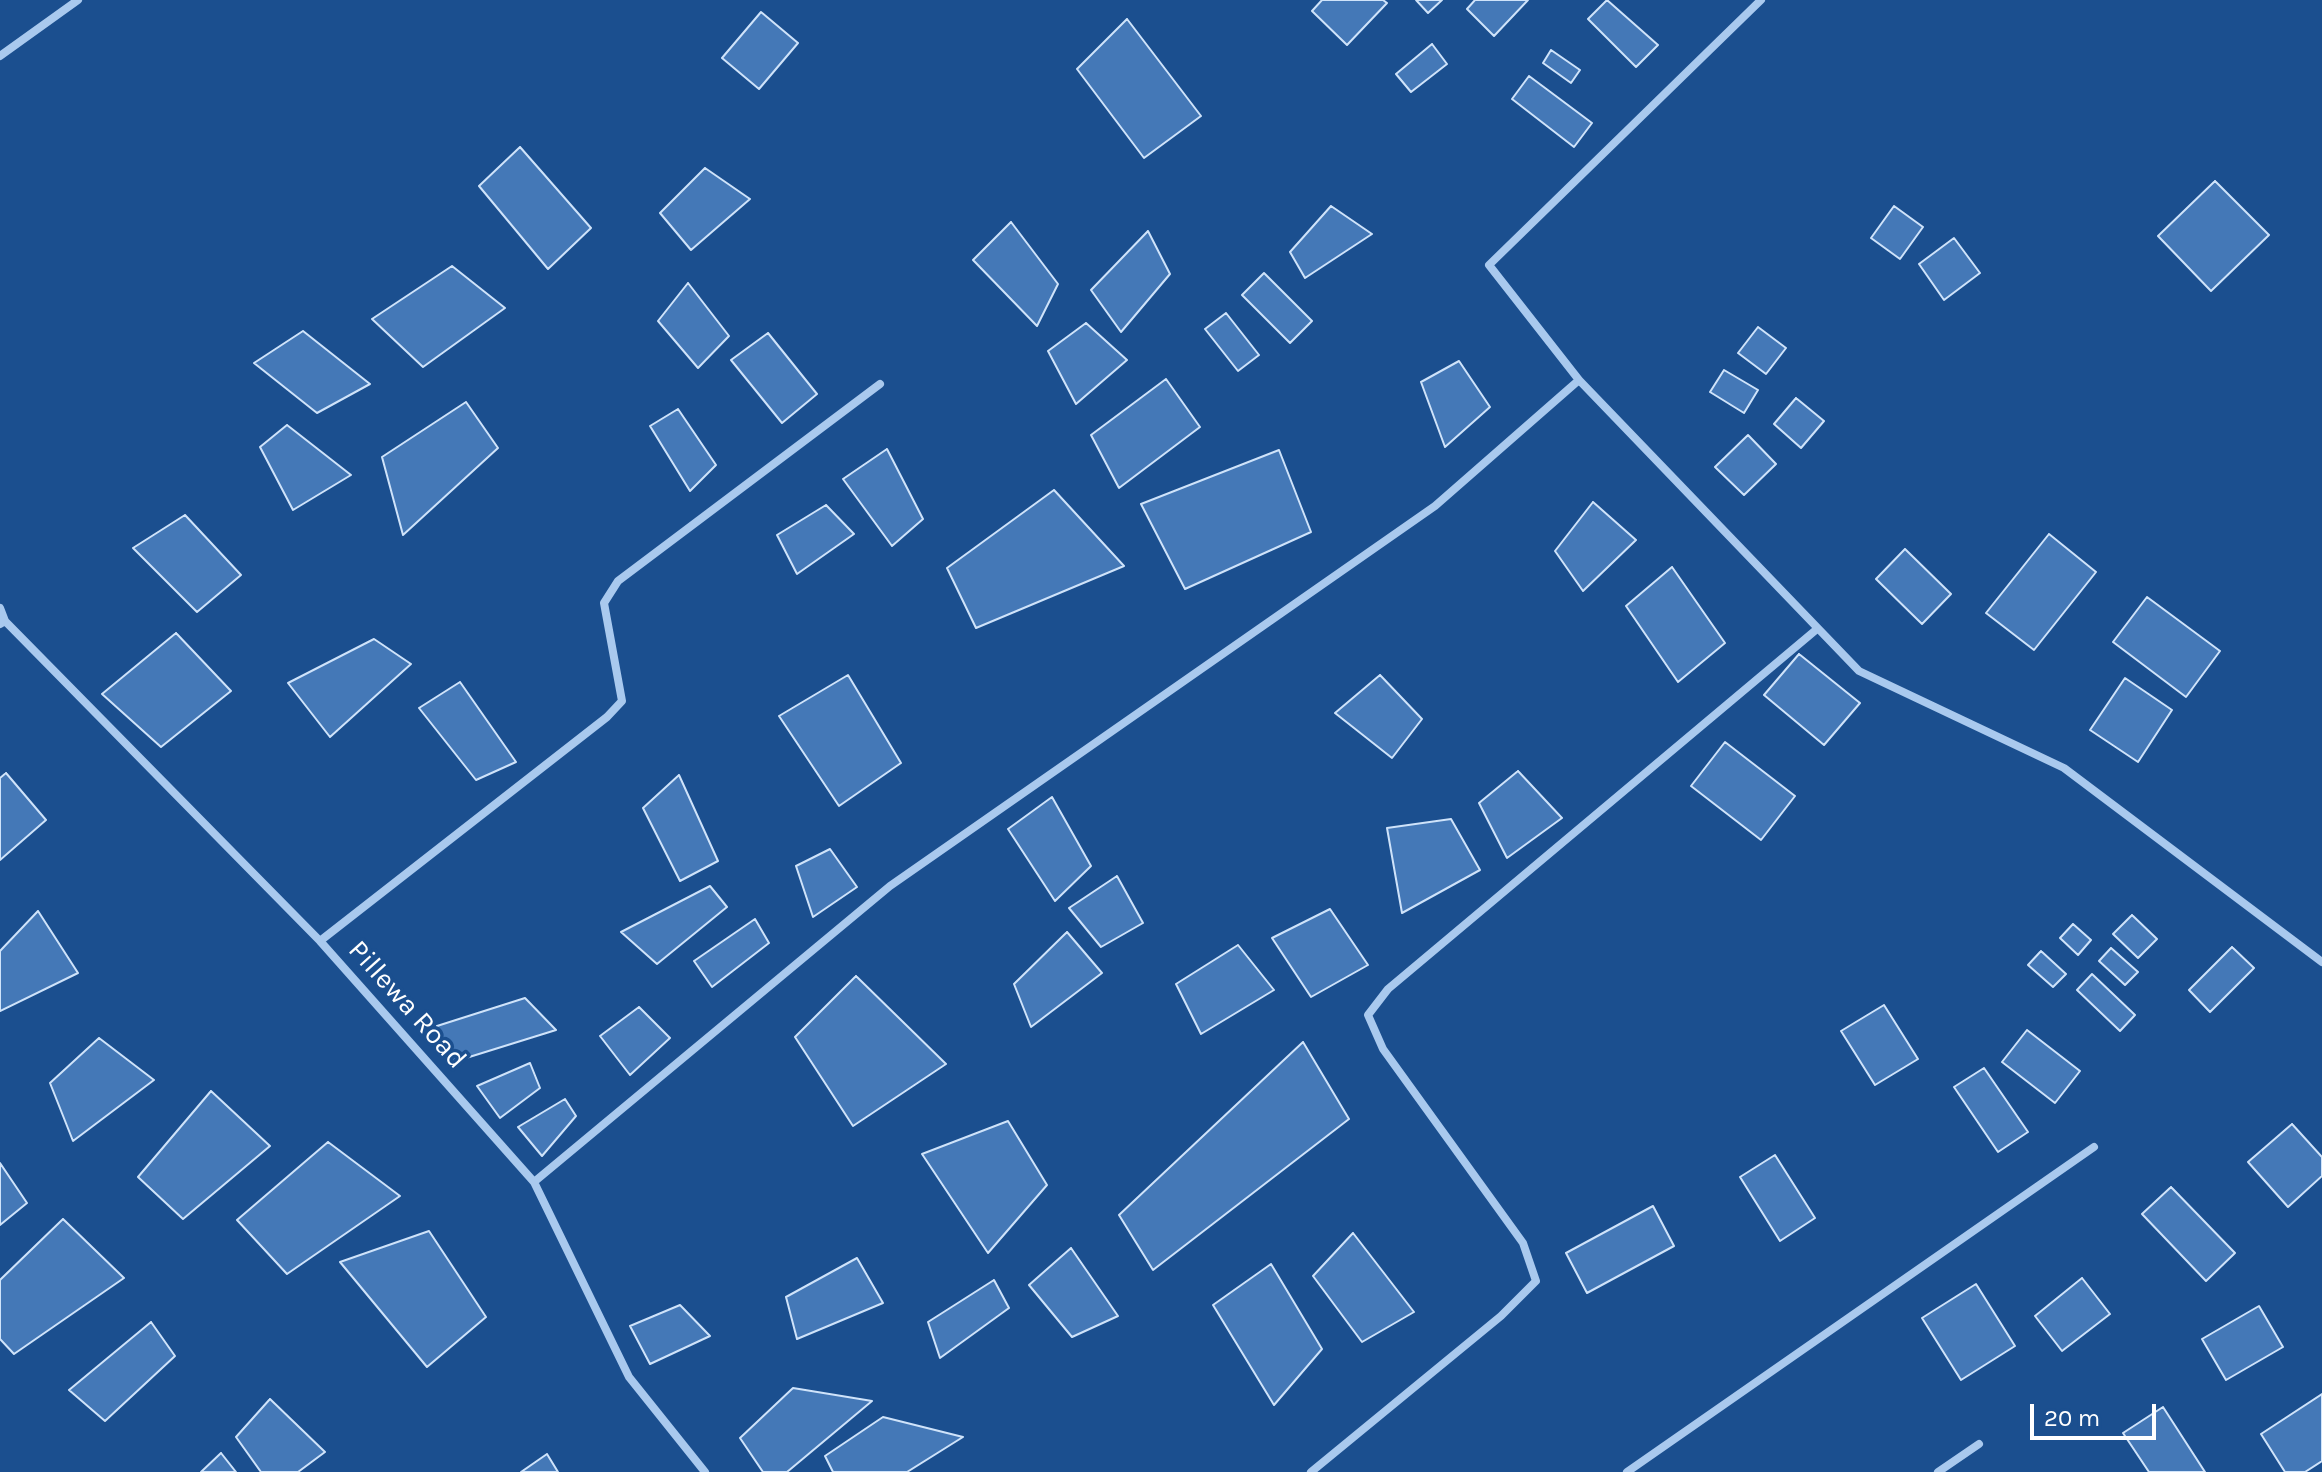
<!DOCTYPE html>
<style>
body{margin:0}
#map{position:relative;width:2322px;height:1472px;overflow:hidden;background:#1b4f8f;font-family:Karla,sans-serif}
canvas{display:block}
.scale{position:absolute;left:2030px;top:1404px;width:126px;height:36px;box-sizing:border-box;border:4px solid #fff;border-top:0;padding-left:10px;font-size:24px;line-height:28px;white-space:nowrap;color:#fff;-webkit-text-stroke:6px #1b4f8f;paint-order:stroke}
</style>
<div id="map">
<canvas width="2322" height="1472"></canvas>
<div class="scale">20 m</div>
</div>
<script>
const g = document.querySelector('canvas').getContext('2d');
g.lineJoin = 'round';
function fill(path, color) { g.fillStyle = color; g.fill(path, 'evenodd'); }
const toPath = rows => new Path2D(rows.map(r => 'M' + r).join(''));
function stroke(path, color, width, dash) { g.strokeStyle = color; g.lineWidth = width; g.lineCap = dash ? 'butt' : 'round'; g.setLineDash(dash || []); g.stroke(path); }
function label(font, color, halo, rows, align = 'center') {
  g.font = font + ' Karla,sans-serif'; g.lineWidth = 7; g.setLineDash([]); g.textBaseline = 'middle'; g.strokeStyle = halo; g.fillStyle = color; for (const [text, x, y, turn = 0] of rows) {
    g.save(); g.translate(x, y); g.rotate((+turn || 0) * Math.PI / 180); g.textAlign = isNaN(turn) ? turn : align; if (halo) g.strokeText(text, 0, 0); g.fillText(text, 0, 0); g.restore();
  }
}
const building = toPath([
 [1322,0,1383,0,1387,3,1347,45,1312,11,1322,0],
 [1416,0,1442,0,1428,13,1416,0],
 [1475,0,1528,0,1494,36,1467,9,1475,0],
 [1607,0,1658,45,1636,67,1588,19,1607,0],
 [761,12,798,43,759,89,722,58,761,12],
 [1127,19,1201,116,1144,158,1077,69,1127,19],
 [1432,44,1447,64,1411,92,1396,74,1432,44],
 [1551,50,1580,70,1571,83,1543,63,1551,50],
 [1529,76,1592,123,1574,147,1512,99,1529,76],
 [520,147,591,228,548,269,479,186,520,147],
 [705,168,750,199,691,250,660,213,705,168],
 [2215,181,2269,235,2211,291,2158,236,2215,181],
 [1331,206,1372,234,1305,278,1290,252,1331,206],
 [1894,206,1923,227,1900,259,1871,238,1894,206],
 [1011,222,1058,284,1037,326,973,260,1011,222],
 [1148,231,1170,274,1121,332,1091,290,1148,231],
 [1954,238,1980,273,1944,300,1919,264,1954,238],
 [452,266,505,308,423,367,372,319,452,266],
 [1264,273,1312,321,1290,343,1242,295,1264,273],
 [688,283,729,336,698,368,658,321,688,283],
 [1226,313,1259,355,1238,371,1205,329,1226,313],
 [1086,323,1127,360,1076,404,1048,351,1086,323],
 [1758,327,1786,348,1766,374,1738,353,1758,327],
 [303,331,370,384,317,413,254,363,303,331],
 [768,333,817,394,782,423,731,360,768,333],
 [1459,361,1490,407,1445,447,1421,382,1459,361],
 [1724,370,1758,390,1744,413,1710,392,1724,370],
 [1166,379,1200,427,1119,488,1091,435,1166,379],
 [1796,398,1824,421,1801,448,1774,424,1796,398],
 [466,402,498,448,403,535,382,457,466,402],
 [678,409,716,465,690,491,650,426,678,409],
 [287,425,351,475,293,510,260,447,287,425],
 [1748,435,1776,464,1744,495,1715,467,1748,435],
 [887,449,923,519,892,546,843,479,887,449],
 [1279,450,1311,532,1185,589,1141,504,1279,450],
 [1054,490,1124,566,976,628,947,568,1054,490],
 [1593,502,1636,540,1583,591,1555,551,1593,502],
 [826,505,854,534,797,574,777,535,826,505],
 [185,515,241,575,197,612,133,548,185,515],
 [2049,534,2096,572,2034,650,1986,613,2049,534],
 [1905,549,1951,594,1922,624,1876,579,1905,549],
 [1672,567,1725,643,1678,682,1626,606,1672,567],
 [2147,597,2220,651,2186,697,2113,642,2147,597],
 [176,633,231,691,161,747,102,694,176,633],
 [374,639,411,664,330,737,288,683,374,639],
 [1799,654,1860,703,1824,745,1764,695,1799,654],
 [848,675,901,763,839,806,779,716,848,675],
 [1380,675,1422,719,1392,758,1335,713,1380,675],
 [2125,678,2172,710,2138,762,2090,730,2125,678],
 [460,682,516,762,476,780,419,708,460,682],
 [1725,742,1795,796,1761,840,1691,786,1725,742],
 [1518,771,1562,818,1507,858,1479,803,1518,771],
 [6,773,46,820,0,860,0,778,6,773],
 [679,775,718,861,680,881,643,808,679,775],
 [1052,797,1091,866,1055,901,1008,829,1052,797],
 [1451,819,1480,870,1402,913,1387,828,1451,819],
 [830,849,857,887,813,917,796,866,830,849],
 [1117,876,1143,923,1101,947,1069,908,1117,876],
 [710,886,727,907,657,964,621,932,710,886],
 [1330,909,1368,965,1311,997,1272,938,1330,909],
 [38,911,78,973,0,1011,0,951,38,911],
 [2132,915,2157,939,2138,958,2113,934,2132,915],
 [755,919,769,943,712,987,694,961,755,919],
 [2073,924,2091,940,2078,955,2060,938,2073,924],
 [1067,932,1102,973,1031,1027,1014,984,1067,932],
 [1238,945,1274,990,1201,1034,1176,984,1238,945],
 [2232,947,2254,968,2210,1012,2189,990,2232,947],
 [2111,948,2138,972,2125,985,2099,961,2111,948],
 [2041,951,2066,974,2053,987,2028,965,2041,951],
 [2092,974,2135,1015,2120,1031,2077,990,2092,974],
 [856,976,946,1064,853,1126,795,1037,856,976],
 [525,998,556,1030,450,1063,437,1026,525,998],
 [1884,1005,1918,1059,1875,1085,1841,1031,1884,1005],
 [639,1007,670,1038,630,1075,600,1036,639,1007],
 [2027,1030,2080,1071,2055,1103,2002,1062,2027,1030],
 [99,1038,154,1080,73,1141,50,1083,99,1038],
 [1303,1042,1349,1119,1153,1270,1119,1215,1303,1042],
 [530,1063,540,1088,500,1118,477,1086,530,1063],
 [1984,1068,2028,1132,1998,1152,1954,1087,1984,1068],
 [211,1091,270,1146,183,1219,138,1177,211,1091],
 [565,1099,576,1116,542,1156,518,1127,565,1099],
 [1008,1121,1047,1185,988,1253,922,1154,1008,1121],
 [2292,1124,2322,1157,2322,1176,2288,1207,2248,1162,2292,1124],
 [328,1142,400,1196,287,1274,237,1220,328,1142],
 [1775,1155,1815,1218,1780,1241,1740,1177,1775,1155],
 [0,1163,27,1203,0,1225,0,1163],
 [2171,1187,2235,1253,2206,1281,2142,1214,2171,1187],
 [1653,1206,1674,1246,1587,1293,1566,1253,1653,1206],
 [63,1219,124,1278,14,1354,0,1339,0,1280,63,1219],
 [429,1231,486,1317,427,1367,340,1262,429,1231],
 [1353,1233,1414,1312,1362,1342,1313,1276,1353,1233],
 [1071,1248,1118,1316,1072,1337,1029,1285,1071,1248],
 [857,1258,883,1303,797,1339,786,1297,857,1258],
 [1271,1264,1322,1349,1274,1405,1213,1305,1271,1264],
 [2082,1278,2110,1314,2062,1351,2035,1316,2082,1278],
 [994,1280,1009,1308,940,1358,928,1322,994,1280],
 [1976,1284,2015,1346,1961,1380,1922,1318,1976,1284],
 [680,1305,710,1336,650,1364,630,1326,680,1305],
 [2259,1306,2283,1347,2226,1380,2202,1339,2259,1306],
 [151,1322,175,1356,105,1421,69,1390,151,1322],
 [793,1388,872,1401,787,1472,763,1472,740,1438,793,1388],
 [2322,1394,2322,1461,2305,1472,2285,1472,2261,1434,2322,1394],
 [270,1399,325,1452,298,1472,261,1472,236,1437,270,1399],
 [2163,1407,2205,1472,2149,1472,2123,1433,2163,1407],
 [883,1417,963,1437,907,1472,833,1472,825,1456,883,1417],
 [221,1453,236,1472,201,1472,221,1453],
 [547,1454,558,1472,521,1472,547,1454]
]);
fill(building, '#4478b7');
stroke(building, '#cfe3fa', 2);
stroke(toPath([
 [1761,0,1489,265,1579,380,1859,671,2064,768,2322,962],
 [0,56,78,0],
 [0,608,5,621,0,624],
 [5,621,320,941,534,1182,629,1377,705,1472],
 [320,941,607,717,622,701,604,603,618,581,880,384],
 [534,1182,890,886,1435,506,1579,380],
 [1311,1472,1501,1316,1536,1281,1523,1243,1383,1049,1368,1015,1388,989,1817,629],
 [1627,1472,2094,1147],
 [1938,1472,1979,1444]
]), '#a9c9ee', 8);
label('28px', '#fff', '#1b4f8f', [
 ["Pillewa Road",407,1005,48]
]);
</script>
